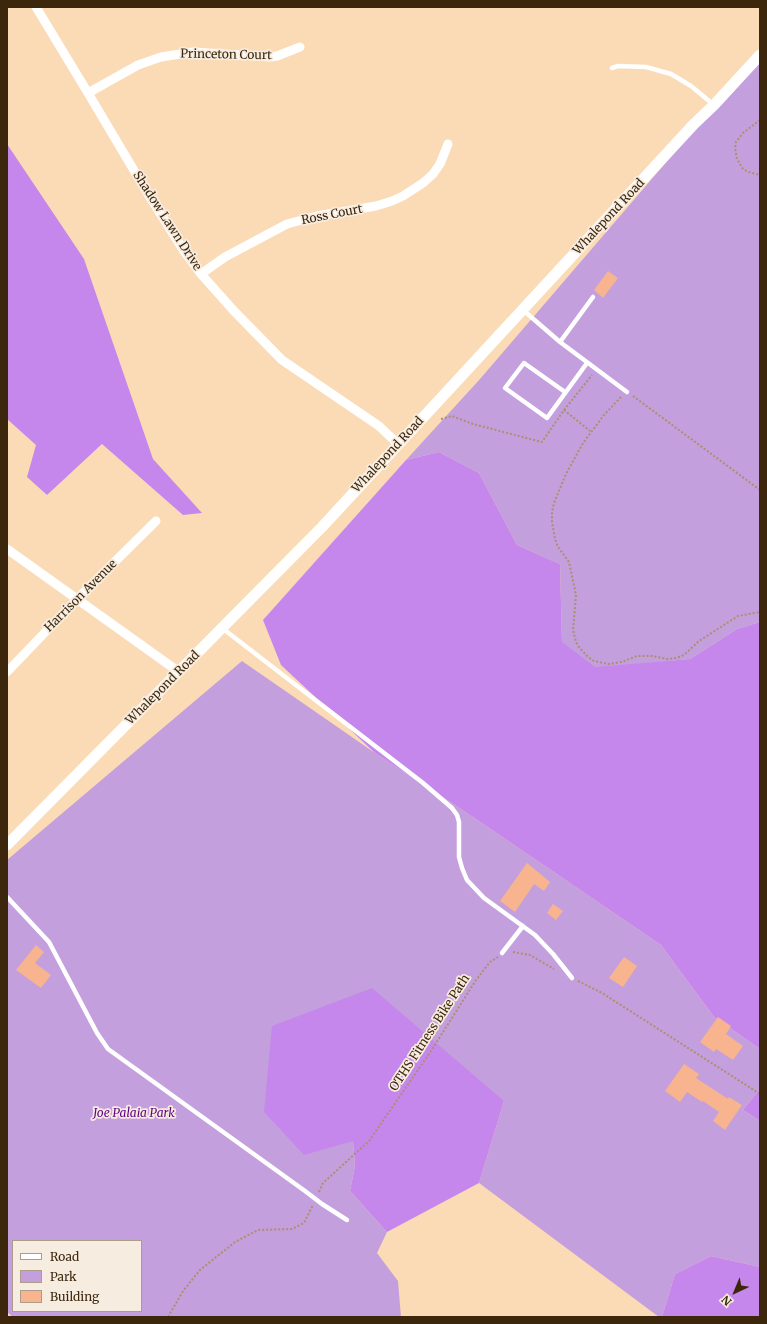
<!DOCTYPE html>
<style>
body{margin:0}
#map{position:relative;width:767px;height:1324px;overflow:hidden;background:#fbdbb6;font-family:Merriweather,serif}
canvas{display:block}
.frame{position:absolute;inset:0;border:8px solid #3c270c;pointer-events:none}
.legend{position:absolute;left:12px;top:1240px;width:130px;height:72px;box-sizing:border-box;background:#f7ece0;border:1px solid #ac9d8b;margin:0;padding:5px 7px;list-style:none;font-size:12px;color:#3c270c}
.legend li{display:flex;align-items:center;gap:8px;height:20px}
.legend b{width:20px;border:1px solid #ac9d8b}
.north{position:absolute;left:715px;top:1272px;width:40px;height:40px;-webkit-text-stroke:3px #f7ece0;paint-order:stroke;rotate:224deg;font-size:11px;font-weight:700;line-height:16px;text-align:center;color:#3c270c}
.north::after{content:'';display:block;margin:auto;width:14px;height:18px;background:#3c270c;clip-path:polygon(50% 0,100% 100%,50% 72%,0 100%)}
</style>
<div id="map">
<canvas width="767" height="1324"></canvas>
<div class="frame"></div>
<ul class="legend">
<li><b style="height:5px;background:#fff"></b>Road</li>
<li><b style="height:11px;background:#c49fdd"></b>Park</li>
<li><b style="height:11px;background:#f7b48e"></b>Building</li>
</ul>
<div class="north">N</div>
</div>
<script>
const g = document.querySelector('canvas').getContext('2d');
g.lineJoin = 'round';
function fill(path, color) { g.fillStyle = color; g.fill(path, 'evenodd'); }
const toPath = rows => new Path2D(rows.map(r => 'M' + r).join(''));
function stroke(path, color, width, dash) { g.strokeStyle = color; g.lineWidth = width; g.lineCap = dash ? 'butt' : 'round'; g.setLineDash(dash || []); g.stroke(path); }
function label(font, color, halo, rows, align = 'center') {
  g.font = font + ' Merriweather,serif'; g.lineWidth = 3.5; g.setLineDash([]); g.textBaseline = 'middle'; g.strokeStyle = halo; g.fillStyle = color; for (const [text, x, y, turn = 0] of rows) {
    g.save(); g.translate(x, y); g.rotate((+turn || 0) * Math.PI / 180); g.textAlign = isNaN(turn) ? turn : align; if (halo) g.strokeText(text, 0, 0); g.fillText(text, 0, 0); g.restore();
  }
}
fill(toPath([
 [760,53,760,622,737,629,690,659,595,668,562,643,560,564,517,545,479,473,439,452,406,460,480,379],
 [242,661,375,753,464,811,661,945,714,1017,760,1049,760,1089,743,1110,760,1121,760,1267,711,1256,675,1274,662,1317,659,1317,479,1183,504,1101,353,1141,355,1166,350,1191,387,1232,377,1253,398,1281,401,1317,13,1317,7,1312,7,860],
 [13,1241,141,1241,141,1311,13,1311]
]), '#c49fdd');
fill(toPath([
 [7,144,84,259,153,459,202,513,183,515,102,444,47,495,27,477,36,445,7,419],
 [439,452,479,473,517,545,560,564,562,642,595,667,690,659,737,629,760,622,760,1049,714,1017,661,945,464,811,375,753,281,665,263,620,406,460],
 [372,988,504,1101,479,1183,387,1232,350,1191,355,1166,353,1141,304,1155,264,1112,272,1026],
 [760,1089,760,1121,743,1110],
 [711,1256,760,1267,760,1317,662,1317,675,1274]
]), '#c587ec');
fill(toPath([
 [608,271,618,278,603,298,594,290],
 [527,863,550,882,544,891,534,884,515,912,500,901],
 [553,904,563,911,556,920,547,913],
 [36,945,44,952,35,963,51,975,41,988,16,970],
 [624,957,637,966,623,987,609,978],
 [718,1017,731,1026,726,1034,743,1046,733,1060,716,1049,714,1052,700,1042],
 [684,1064,699,1074,696,1078,728,1099,729,1097,742,1105,725,1130,713,1121,719,1112,703,1101,702,1102,687,1092,680,1102,665,1091]
]), '#f7b48e');
stroke(toPath([
 [760,120,743,133,736,142,735,148,737,159,743,169,748,172,760,175],
 [633,396,760,490],
 [621,397,604,415,583,443,566,474,554,503,552,512,552,522,555,539,558,547,569,562,576,595,573,630,576,642,579,647,588,657,594,661,608,664,622,662,637,656,652,656,668,659,676,658,684,655,699,641,738,616,760,612],
 [564,410,592,375],
 [441,419,452,416,473,424,542,442,564,410,590,431],
 [513,952,530,955,554,969],
 [578,981,602,993,760,1094],
 [319,1192,323,1183,369,1141,431,1051,476,980,490,962,498,957],
 [168,1317,183,1291,200,1270,235,1242,258,1230,292,1229,304,1223,313,1205]
]), '#ab8f6f', 2, [2, 2]);
stroke(toPath([
 [612,68,618,66,646,67,671,74,691,86,714,105],
 [523,310,560,342,627,392],
 [560,342,593,297],
 [565,392,524,363,505,388,547,418,587,363],
 [222,628,423,783,452,808,457,815,459,822,459,857,462,868,467,880,484,898,535,935,553,954,572,978],
 [7,897,49,942,97,1033,108,1049,305,1191,322,1204,347,1220],
 [502,953,523,926]
]), '#fff', 4.5);
stroke(toPath([
 [36,7,88,93,148,194,184,251,201,274,234,311,282,360,379,426,398,444],
 [88,93,138,65,161,57,193,52,270,57,277,56,300,47],
 [201,274,225,257,287,224,317,216,376,206,392,201,403,196,423,183,433,174,440,164,448,144],
 [7,549,179,672],
 [7,672,77,599,156,521]
]), '#fff', 9);
stroke(toPath([
 [7,845,322,527,694,124,714,105,760,55]
]), '#fff', 11);
label('12px', '#3c270c', '#f7ece0', [
 ["Princeton Court",226,55,1],
 ["Ross Court",332,215,-11],
 ["Whalepond Road",609,217,-47],
 ["Shadow Lawn Drive",167,221,57],
 ["Whalepond Road",388,455,-47],
 ["Harrison Avenue",81,596,-45],
 ["Whalepond Road",163,688,-45],
 ["OTHS Fitness Bike Path",430,1033,-57]
]);
label('italic 12px', '#5f0185', '#f7ece0', [
 ["Joe Palaia Park",134,1114]
]);
</script>
